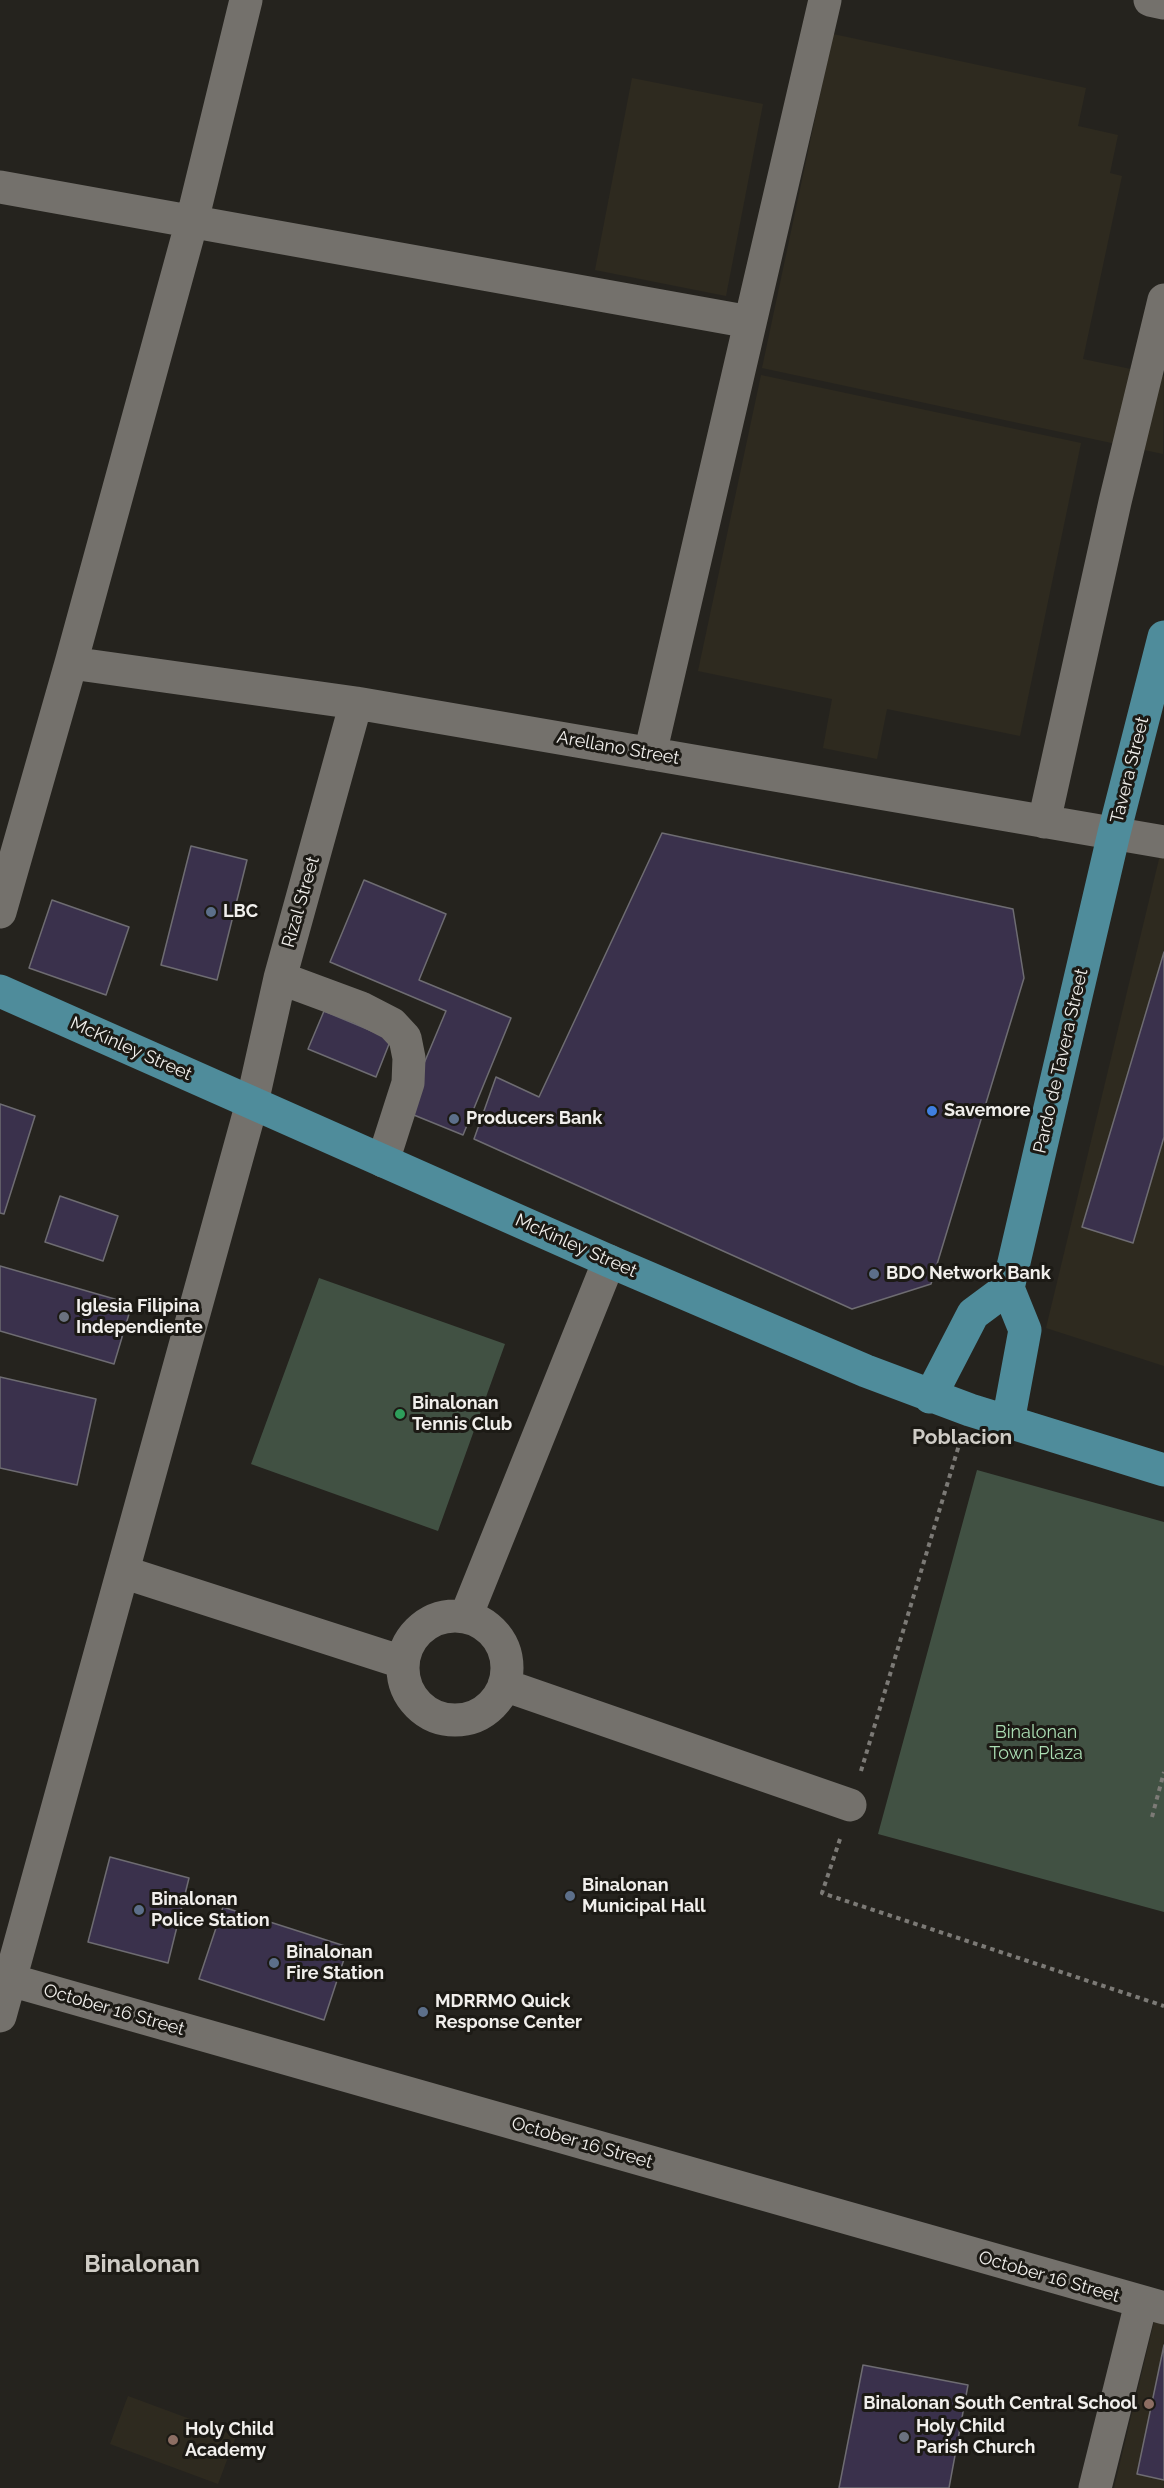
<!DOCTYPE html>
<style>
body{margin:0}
canvas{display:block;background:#25231e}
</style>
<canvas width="1164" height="2488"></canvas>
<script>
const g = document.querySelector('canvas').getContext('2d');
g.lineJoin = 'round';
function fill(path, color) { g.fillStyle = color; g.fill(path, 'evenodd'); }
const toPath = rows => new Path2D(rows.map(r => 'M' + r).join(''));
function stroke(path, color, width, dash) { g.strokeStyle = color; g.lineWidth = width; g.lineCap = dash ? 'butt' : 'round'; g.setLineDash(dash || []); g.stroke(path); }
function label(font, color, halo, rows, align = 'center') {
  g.font = font + ' Raleway,sans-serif'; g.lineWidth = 6; g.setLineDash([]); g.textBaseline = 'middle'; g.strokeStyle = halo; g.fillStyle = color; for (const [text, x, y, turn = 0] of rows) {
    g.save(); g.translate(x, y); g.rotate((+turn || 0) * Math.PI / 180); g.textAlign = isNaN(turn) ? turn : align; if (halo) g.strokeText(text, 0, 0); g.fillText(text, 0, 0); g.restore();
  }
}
fill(toPath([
 [833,34,1086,88,1078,126,1118,135,1110,173,1122,176,1083,359,1164,376,1163,454,762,368],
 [632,78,763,104,726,296,595,270],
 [761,375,1081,443,1020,736,887,709,877,759,823,748,832,699,698,671],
 [1160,855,1164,855,1164,1366,1046,1328],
 [1155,2318,1164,2321,1164,2488,1114,2488],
 [128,2396,236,2436,218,2484,110,2444]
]), '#2e2a1f');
fill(toPath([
 [319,1278,505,1344,438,1531,251,1464],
 [977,1470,1164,1522,1164,1912,878,1834]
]), '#415143');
const building = toPath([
 [662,833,1013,909,1024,978,931,1284,852,1309,474,1139,496,1077,539,1097,662,833],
 [191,846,247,860,217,980,161,965,191,846],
 [364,880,446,914,419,980,511,1018,463,1135,404,1111,446,1011,330,962,364,880],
 [52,900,129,927,106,995,29,968,52,900],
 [1164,952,1164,1137,1133,1243,1082,1227,1164,952],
 [324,1011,391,1039,376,1077,308,1049,324,1011],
 [0,1104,35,1116,4,1214,0,1213,0,1104],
 [60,1196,118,1216,103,1261,45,1242,60,1196],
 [0,1266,132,1304,114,1364,0,1331,0,1266],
 [0,1377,96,1399,77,1485,0,1468,0,1377],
 [110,1857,189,1878,168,1963,88,1942,110,1857],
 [223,1907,348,1947,324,2020,199,1979,223,1907],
 [1164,2345,1164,2480,1137,2474,1164,2345],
 [863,2365,968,2385,949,2488,839,2488,863,2365]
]);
fill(building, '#3a314c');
stroke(building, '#6e6c72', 1.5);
stroke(toPath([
 [861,1771,959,1445],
 [1152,1817,1164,1772],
 [840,1839,822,1893,1164,2006]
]), '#7c7a76', 4, [4.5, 4.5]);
stroke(toPath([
 [1150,0,1164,3],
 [0,187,750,322],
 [71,663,356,703,1164,842],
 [650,754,825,0],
 [1044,822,1115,502,1164,300],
 [0,912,71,663,192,221,246,0],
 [280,978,361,1008,392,1024,405,1038,409,1058,408,1083,383,1161],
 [123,1572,402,1662],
 [466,1616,609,1261],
 '403 1668a52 52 0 1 1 104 0a52 52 0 1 1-104 0Z',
 [504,1685,850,1805],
 [0,1977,1164,2308],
 [0,2016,252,1103,280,978,356,703],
 [1095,2488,1141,2303]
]), '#74716c', 33);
stroke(toPath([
 [0,991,609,1261,866,1371,970,1410,1164,1470],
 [930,1397,973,1314,1008,1288],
 [1008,1422,1025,1330,1008,1288,1114,833,1164,637]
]), '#4f8c9b', 33);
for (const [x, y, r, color] of [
 [211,912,6,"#5c6f8a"],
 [932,1111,6,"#3f7fe0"],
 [454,1119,6,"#5c6f8a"],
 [874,1274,6,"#5c6f8a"],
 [64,1317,6,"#6b7280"],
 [400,1414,6,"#2e9e5b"],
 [570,1896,6,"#5c6f8a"],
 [139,1910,6,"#5c6f8a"],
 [274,1963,6,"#5c6f8a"],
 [423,2012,6,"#5c6f8a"],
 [1149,2404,6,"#8d6e63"],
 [904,2437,6,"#6b7280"],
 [173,2440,6,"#8d6e63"]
]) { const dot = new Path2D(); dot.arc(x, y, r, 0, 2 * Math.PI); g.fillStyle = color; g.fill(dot); stroke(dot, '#1c1a15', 2); }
label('18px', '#f1efec', '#1c1a15', [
 ["Arellano Street",618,748,10],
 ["Tavera Street",1130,770,-76],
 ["Rizal Street",301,902,-74],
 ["McKinley Street",131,1049,24],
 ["Pardo de Tavera Street",1061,1061,-77],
 ["McKinley Street",576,1246,24],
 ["October 16 Street",114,2010,16],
 ["October 16 Street",582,2143,16],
 ["October 16 Street",1049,2277,16]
]);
label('bold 18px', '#f1efec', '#1c1a15', [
 ["LBC",223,912],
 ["Savemore",944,1111],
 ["Producers Bank",466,1119],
 ["BDO Network Bank",886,1274],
 ["Iglesia Filipina",76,1307],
 ["Independiente",76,1328],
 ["Binalonan",412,1404],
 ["Tennis Club",412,1425],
 ["Binalonan",582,1886],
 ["Municipal Hall",582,1907],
 ["Binalonan",151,1900],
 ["Police Station",151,1921],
 ["Binalonan",286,1953],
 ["Fire Station",286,1974],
 ["MDRRMO Quick",435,2002],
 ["Response Center",435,2023],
 ["Binalonan South Central School",1137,2404,"right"],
 ["Holy Child",916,2427],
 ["Parish Church",916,2448],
 ["Holy Child",185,2430],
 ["Academy",185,2451]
], 'left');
label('18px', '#abdeb4', '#1c1a15', [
 ["Binalonan",1036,1733],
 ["Town Plaza",1036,1754]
]);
label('bold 21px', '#cfccc6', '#1c1a15', [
 ["Poblacion",962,1438]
]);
label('bold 24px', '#cfccc6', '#1c1a15', [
 ["Binalonan",142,2265]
]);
</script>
